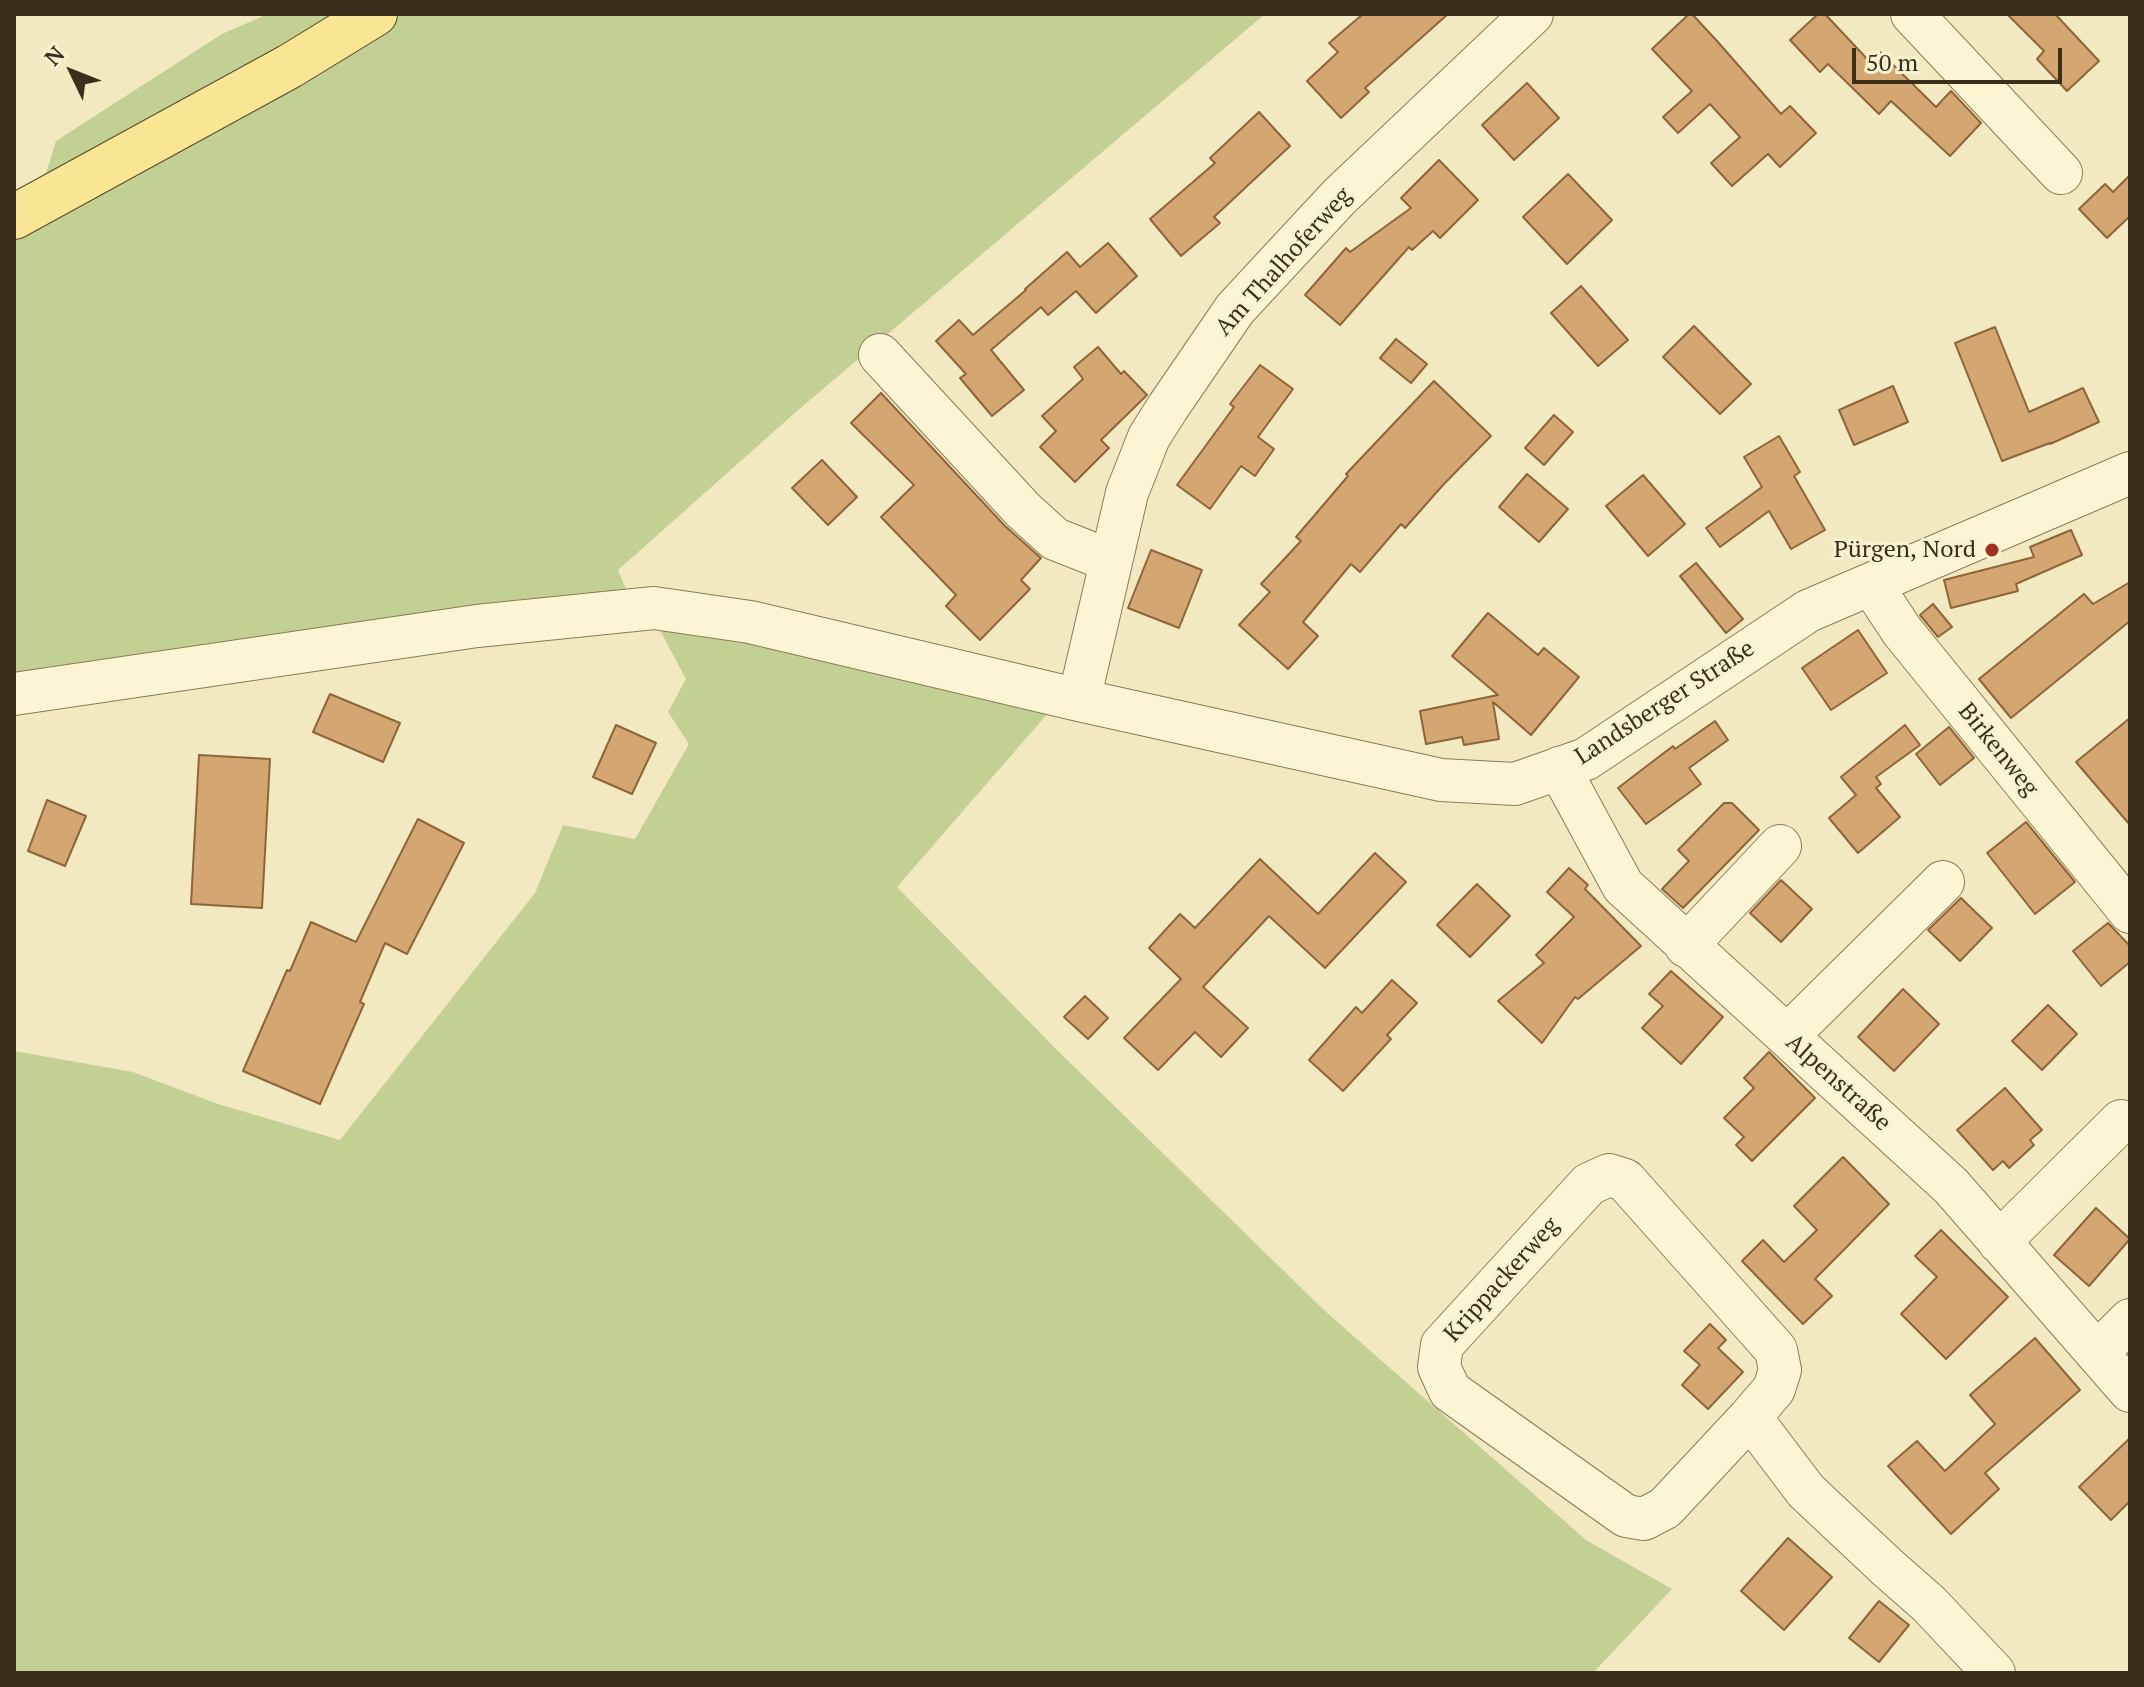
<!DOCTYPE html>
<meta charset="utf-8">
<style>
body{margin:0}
#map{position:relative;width:2144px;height:1687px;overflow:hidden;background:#f2e9c0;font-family:"PT Serif",serif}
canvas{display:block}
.frame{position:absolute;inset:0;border:16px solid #3b2f1c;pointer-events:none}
.north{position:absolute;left:32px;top:32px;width:80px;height:80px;-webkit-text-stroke:6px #f9f2d0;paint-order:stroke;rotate:313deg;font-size:22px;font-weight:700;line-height:32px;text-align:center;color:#3b2f1c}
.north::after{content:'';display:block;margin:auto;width:28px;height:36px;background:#3b2f1c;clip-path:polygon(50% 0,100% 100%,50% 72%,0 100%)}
.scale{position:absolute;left:1852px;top:48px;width:210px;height:36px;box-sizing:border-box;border:4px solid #3b2f1c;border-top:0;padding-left:10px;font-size:24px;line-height:28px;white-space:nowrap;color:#3b2f1c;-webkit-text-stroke:6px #f9f2d0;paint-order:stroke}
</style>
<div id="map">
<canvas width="2144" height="1687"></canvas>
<div class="frame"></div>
<div class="north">N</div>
<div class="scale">50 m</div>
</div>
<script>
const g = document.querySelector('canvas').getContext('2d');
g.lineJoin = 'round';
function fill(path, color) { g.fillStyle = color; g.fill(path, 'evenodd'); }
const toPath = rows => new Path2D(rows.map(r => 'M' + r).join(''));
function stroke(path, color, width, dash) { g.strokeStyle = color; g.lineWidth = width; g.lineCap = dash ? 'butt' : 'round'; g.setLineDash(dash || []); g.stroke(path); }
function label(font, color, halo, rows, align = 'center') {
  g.font = font + ' "PT Serif",serif'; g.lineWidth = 6; g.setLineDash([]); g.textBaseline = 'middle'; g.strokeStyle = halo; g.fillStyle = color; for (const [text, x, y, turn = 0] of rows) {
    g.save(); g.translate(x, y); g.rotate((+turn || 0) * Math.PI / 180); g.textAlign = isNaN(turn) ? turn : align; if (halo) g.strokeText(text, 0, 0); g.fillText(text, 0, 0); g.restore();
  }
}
fill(toPath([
 [268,14,348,14,43,183,56,141,222,34],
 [395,14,1265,14,797,411,618,570,629,596,14,684,14,226],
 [654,619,1055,705,897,887,1059,1052,1325,1311,1586,1540,1672,1589,1593,1673,14,1673,14,1051,133,1072,218,1104,340,1140,535,893,563,825,635,839,689,744,668,712,686,679]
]), '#c2d193');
const building = toPath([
 [1363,14,1448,14,1365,88,1369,92,1341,118,1307,81,1338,52,1329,43,1363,14],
 [1689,14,1692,14,1717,41,1781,114,1790,106,1816,133,1780,167,1768,154,1732,186,1711,163,1740,137,1710,104,1678,133,1663,117,1692,91,1652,49,1689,14],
 [1818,14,1825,14,1870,62,1880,52,1936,107,1951,91,1981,123,1950,156,1891,101,1879,114,1828,64,1820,72,1790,40,1818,14],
 [2007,14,2055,14,2099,61,2067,91,2037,59,2044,51,2007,14],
 [1527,83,1559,118,1514,160,1482,125,1527,83],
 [1259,112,1290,146,1214,217,1220,223,1181,256,1150,219,1215,163,1210,158,1259,112],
 [1439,160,1478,200,1440,238,1433,231,1412,250,1409,247,1340,325,1305,295,1346,248,1350,252,1411,208,1401,198,1439,160],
 [1568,174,1612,220,1567,264,1523,217,1568,174],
 [2130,175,2130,216,2107,238,2079,209,2105,184,2113,192,2130,175],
 [1108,243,1137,276,1096,313,1076,291,1048,315,1041,307,991,350,1024,390,992,416,960,378,966,374,936,341,959,320,973,335,1026,290,1025,289,1067,252,1080,267,1108,243],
 [1581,286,1628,340,1598,366,1551,313,1581,286],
 [1694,326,1751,384,1720,414,1663,357,1694,326],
 [1995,327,2029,412,2083,388,2099,422,2050,444,2050,443,2002,461,1955,343,1995,327],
 [1396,339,1427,364,1411,383,1380,358,1396,339],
 [1098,347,1121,374,1124,371,1147,395,1101,440,1109,448,1075,482,1040,447,1056,431,1042,416,1083,379,1074,367,1098,347],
 [1260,365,1293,389,1258,437,1274,449,1255,476,1241,466,1210,509,1177,485,1234,407,1230,404,1260,365],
 [1434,381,1491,436,1443,485,1405,528,1401,524,1360,572,1351,564,1303,622,1318,636,1288,669,1239,625,1270,592,1261,584,1301,541,1296,537,1348,476,1346,474,1434,381],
 [1893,386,1908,422,1854,445,1839,410,1893,386],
 [881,393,1005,526,1041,558,1021,580,1030,589,980,640,946,606,956,595,881,517,914,485,851,423,881,393],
 [1554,415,1573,432,1544,465,1525,448,1554,415],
 [1779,436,1800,472,1794,476,1825,530,1791,549,1769,511,1720,547,1706,528,1762,487,1744,457,1779,436],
 [822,460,857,497,828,525,792,488,822,460],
 [1527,474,1568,509,1539,542,1499,507,1527,474],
 [1643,475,1685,524,1648,556,1606,506,1643,475],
 [2071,530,2082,555,2016,584,2018,591,1951,608,1944,580,2034,557,2030,547,2071,530],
 [1151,550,1202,570,1179,628,1128,608,1151,550],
 [1696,563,1743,619,1726,633,1680,576,1696,563],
 [2130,582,2130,621,2011,718,1979,679,2084,594,2093,604,2130,582],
 [1933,604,1952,627,1938,637,1920,615,1933,604],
 [1488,613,1538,655,1544,648,1579,677,1531,735,1493,702,1499,739,1464,745,1462,737,1426,744,1420,711,1498,695,1452,656,1488,613],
 [1858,630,1887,673,1831,710,1802,668,1858,630],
 [330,694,400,723,383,762,313,732,330,694],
 [2130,718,2130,825,2076,762,2130,718],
 [1715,721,1728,740,1689,768,1701,784,1646,824,1618,788,1673,746,1675,749,1715,721],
 [616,725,656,743,632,794,593,777,616,725],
 [1905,725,1920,745,1876,777,1881,784,1876,788,1900,817,1858,853,1829,818,1856,795,1841,777,1905,725],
 [1949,727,1974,758,1940,785,1916,754,1949,727],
 [199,755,270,759,262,908,191,904,199,755],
 [47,800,86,816,65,866,28,851,47,800],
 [1724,803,1732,803,1759,830,1683,908,1662,889,1689,861,1678,850,1724,803],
 [418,819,464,843,407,954,385,943,360,1002,364,1004,320,1104,243,1071,287,970,290,971,311,922,356,942,418,819],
 [2026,822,2075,882,2035,914,1987,853,2026,822],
 [1375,853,1406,882,1325,968,1269,916,1203,987,1248,1028,1221,1057,1195,1032,1158,1070,1124,1038,1181,979,1149,948,1180,914,1195,928,1260,859,1318,914,1375,853],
 [1569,868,1588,885,1585,889,1641,946,1578,999,1575,997,1542,1043,1498,1001,1544,963,1536,955,1574,917,1547,892,1569,868],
 [1781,880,1812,909,1781,942,1750,913,1781,880],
 [1477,884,1510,916,1470,957,1437,925,1477,884],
 [1961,898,1992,928,1960,961,1928,930,1961,898],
 [2108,923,2130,946,2130,962,2101,986,2073,951,2108,923],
 [1671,971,1723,1017,1681,1064,1642,1028,1663,1006,1649,994,1671,971],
 [1392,980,1417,1003,1387,1035,1391,1039,1343,1091,1309,1060,1356,1007,1362,1013,1392,980],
 [1903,989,1939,1024,1894,1071,1858,1037,1903,989],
 [1085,996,1108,1018,1088,1039,1064,1017,1085,996],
 [2048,1005,2077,1034,2042,1070,2012,1041,2048,1005],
 [1769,1052,1815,1098,1752,1161,1736,1145,1744,1137,1724,1118,1754,1088,1744,1078,1769,1052],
 [2005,1088,2042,1130,2030,1140,2034,1145,2009,1168,2003,1161,1993,1170,1957,1130,2005,1088],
 [1843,1157,1889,1204,1815,1279,1832,1296,1803,1324,1742,1261,1763,1240,1784,1262,1817,1230,1794,1206,1843,1157],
 [2096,1208,2130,1239,2089,1286,2054,1255,2096,1208],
 [1941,1230,2008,1297,1946,1359,1901,1314,1937,1277,1915,1256,1941,1230],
 [1710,1324,1726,1340,1718,1348,1743,1372,1708,1409,1682,1385,1700,1365,1684,1351,1710,1324],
 [2035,1338,2080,1390,1985,1473,1999,1489,1951,1534,1888,1466,1917,1441,1945,1471,1995,1424,1970,1395,2035,1338],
 [2130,1438,2130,1501,2111,1520,2079,1487,2130,1438],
 [1788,1538,1832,1577,1784,1630,1741,1591,1788,1538],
 [1879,1601,1909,1625,1879,1662,1849,1638,1879,1601]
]);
fill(building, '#d4a772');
stroke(building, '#8e653a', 2);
const minor = toPath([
 [1912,14,2061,173],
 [880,355,1023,510,1055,539,1111,561],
 [1871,584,1902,631,2130,912],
 [14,694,477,626,654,608,750,622,1079,700,1441,780,1515,784,1586,759,1808,611,2130,473],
 [1079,700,1127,493,1149,437,1168,407,1235,309,1339,197,1532,14],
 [1559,768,1623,886,1951,1186,2130,1391],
 [1686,946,1780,846],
 [1787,1036,1943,882],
 [1999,1242,2121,1121],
 [2097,1353,2130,1320],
 [1750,1417,1665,1508,1644,1519,1626,1516,1450,1391,1439,1367,1442,1345,1589,1184,1609,1175,1625,1180,1776,1350,1780,1370,1774,1389,1750,1417,1806,1491,1888,1568,1929,1604,1994,1673]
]);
const major = toPath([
 [14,217,290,66,375,14]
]);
stroke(minor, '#8d7a56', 44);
stroke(major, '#5a472b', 46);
stroke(minor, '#fcf5d4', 42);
stroke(major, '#f9e694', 44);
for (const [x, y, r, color] of [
 [1992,550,8,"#a22f20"]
]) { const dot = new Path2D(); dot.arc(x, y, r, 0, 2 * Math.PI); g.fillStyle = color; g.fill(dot); stroke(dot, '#f9f2d0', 3); }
label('24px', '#3b2f1c', '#f9f2d0', [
 ["Am Thalhoferweg",1284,262,-48],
 ["Landsberger Straße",1665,703,-33],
 ["Birkenweg",1998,750,51],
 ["Alpenstraße",1838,1083,42],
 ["Krippackerweg",1502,1280,-48]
]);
label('24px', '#3b2f1c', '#f9f2d0', [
 ["Pürgen, Nord",1976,550]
], 'right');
</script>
